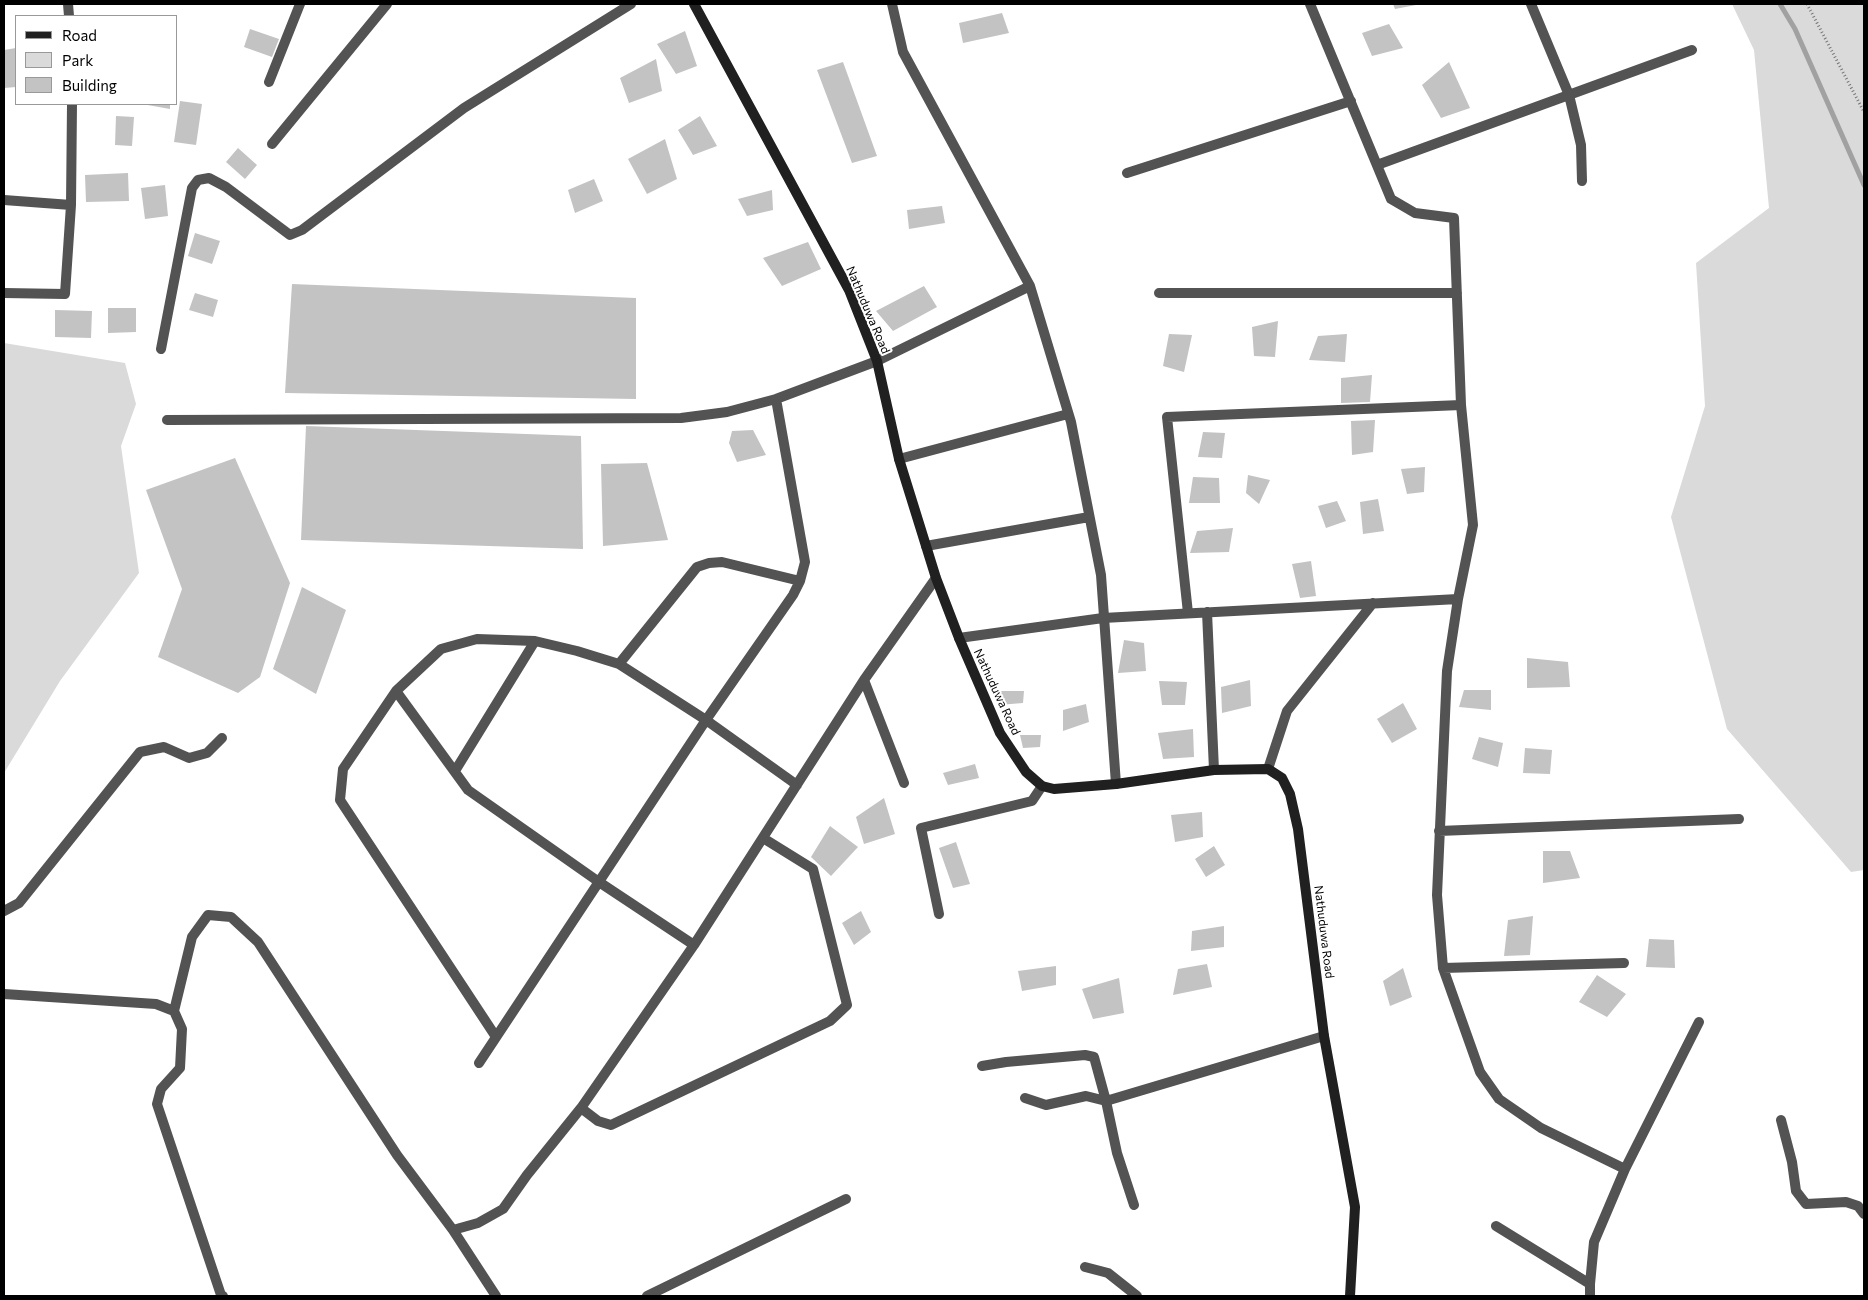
<!DOCTYPE html>
<style>
body{margin:0}
#map{position:relative;width:1868px;height:1300px;overflow:hidden;background:#fff;font-family:Commissioner,sans-serif}
canvas{display:block}
.frame{position:absolute;inset:0;border:5px solid #000;pointer-events:none}
.legend{position:absolute;left:15px;top:15px;width:162px;height:90px;box-sizing:border-box;background:#fff;border:1px solid #999;margin:0;padding:6px 9px;list-style:none;font-size:15px;color:#000}
.legend li{display:flex;align-items:center;gap:10px;height:25px}
.legend b{width:25px;border:1px solid #999}
</style>
<div id="map">
<canvas width="1868" height="1300"></canvas>
<div class="frame"></div>
<ul class="legend">
<li><b style="height:6px;background:#202020"></b>Road</li>
<li><b style="height:14px;background:#dadada"></b>Park</li>
<li><b style="height:14px;background:#c3c3c3"></b>Building</li>
</ul>
</div>
<script>
const g = document.querySelector('canvas').getContext('2d');
g.lineJoin = 'round';
function fill(path, color) { g.fillStyle = color; g.fill(path, 'evenodd'); }
const toPath = rows => new Path2D(rows.map(r => 'M' + r).join(''));
function stroke(path, color, width, dash) { g.strokeStyle = color; g.lineWidth = width; g.lineCap = dash ? 'butt' : 'round'; g.setLineDash(dash || []); g.stroke(path); }
function label(font, color, halo, rows, align = 'center') {
  g.font = font + ' Commissioner,sans-serif'; g.lineWidth = 4; g.setLineDash([]); g.textBaseline = 'middle'; g.strokeStyle = halo; g.fillStyle = color; for (const [text, x, y, turn = 0] of rows) {
    g.save(); g.translate(x, y); g.rotate((+turn || 0) * Math.PI / 180); g.textAlign = isNaN(turn) ? turn : align; if (halo) g.strokeText(text, 0, 0); g.fillText(text, 0, 0); g.restore();
  }
}
fill(toPath([
 [1732,4,1864,4,1864,870,1851,872,1727,729,1671,517,1705,406,1696,263,1769,208,1754,50],
 [4,343,125,363,136,404,121,446,139,573,60,681,4,773]
]), '#dadada');
stroke(toPath([
 [1780,4,1795,29,1864,185]
]), '#a1a1a1', 5);
fill(toPath([
 [1393,4,1416,4,1416,5,1395,9],
 [1002,13,1009,33,963,43,959,23],
 [1389,24,1403,48,1372,56,1362,33],
 [250,29,279,39,272,57,244,47],
 [685,31,697,66,676,74,657,44],
 [16,48,16,87,4,88,4,50],
 [656,59,662,91,629,103,620,78],
 [843,62,877,156,852,163,817,70],
 [1449,62,1470,108,1441,118,1422,85],
 [180,101,202,104,196,145,174,142],
 [142,104,170,104,170,109],
 [116,116,134,117,132,146,115,145],
 [700,116,717,146,693,155,678,130],
 [665,139,677,179,647,194,628,159],
 [238,148,257,165,245,179,226,162],
 [128,173,129,201,86,202,85,175],
 [594,179,603,201,575,213,568,190],
 [165,185,168,216,145,219,141,188],
 [772,190,773,210,747,216,738,199],
 [942,206,945,223,909,229,907,210],
 [195,233,220,241,212,264,188,256],
 [808,242,821,269,782,286,763,258],
 [292,284,636,298,636,399,285,393],
 [924,286,937,307,893,331,876,311],
 [195,293,218,300,213,317,189,310],
 [108,308,136,308,136,332,108,333],
 [55,310,92,311,91,338,55,337],
 [1278,321,1275,357,1254,356,1252,327],
 [1169,334,1192,335,1184,372,1163,366],
 [1347,334,1345,362,1309,360,1318,336],
 [1372,375,1370,402,1341,403,1341,378],
 [1375,420,1373,452,1352,455,1351,421],
 [306,426,581,436,583,549,301,540],
 [753,430,766,455,737,462,729,443,732,431],
 [1203,432,1225,433,1222,458,1198,457],
 [235,458,290,583,260,677,238,693,158,657,182,589,146,490],
 [647,463,668,540,603,546,601,464],
 [1425,467,1424,492,1407,494,1401,469],
 [1248,475,1270,480,1259,504,1246,493],
 [1193,477,1219,478,1220,503,1189,503],
 [1378,499,1384,531,1363,534,1360,502],
 [1337,501,1346,521,1326,528,1318,506],
 [1233,528,1229,552,1190,553,1197,531],
 [1311,561,1316,596,1300,598,1292,564],
 [302,587,346,610,316,694,273,669],
 [1124,640,1144,643,1146,671,1118,673],
 [1527,658,1568,662,1570,687,1527,688],
 [1250,680,1251,706,1222,713,1221,687],
 [1159,681,1187,682,1185,705,1162,705],
 [1464,690,1491,690,1491,710,1459,707],
 [1000,691,1024,691,1023,703,998,705],
 [1403,703,1417,729,1392,743,1377,719],
 [1086,704,1089,722,1063,731,1063,710],
 [1193,729,1194,757,1163,759,1158,733],
 [1020,735,1041,735,1040,747,1023,748],
 [1479,737,1503,743,1498,767,1472,759],
 [1525,748,1552,750,1550,774,1523,773],
 [975,764,979,778,948,785,943,773],
 [884,798,895,834,864,844,856,817],
 [1202,812,1203,837,1175,842,1171,815],
 [830,826,858,847,831,876,811,857],
 [956,842,970,884,953,888,939,848],
 [1214,846,1225,865,1206,877,1195,859],
 [1543,851,1570,851,1580,878,1543,883],
 [861,911,871,932,854,945,842,923],
 [1533,916,1530,955,1504,956,1508,920],
 [1224,926,1224,947,1191,951,1192,931],
 [1649,939,1674,940,1675,968,1646,967],
 [1207,964,1212,987,1173,995,1178,969],
 [1056,966,1056,985,1022,991,1018,971],
 [1403,968,1412,997,1390,1006,1383,981],
 [1597,975,1626,994,1607,1017,1579,1002],
 [1119,978,1124,1013,1093,1019,1082,989]
]), '#c3c3c3');
stroke(toPath([
 [1807,4,1864,112]
]), '#757575', 3, [1, 2.5]);
stroke(toPath([
 [68,4,69,16],
 [892,4,903,52,1030,286,1071,422,1101,575,1116,784],
 [1310,4,1391,199,1415,213,1454,218,1461,405,1473,525,1458,599,1447,671,1437,895,1443,968,1480,1072,1499,1099,1541,1128,1625,1169],
 [1531,4,1569,95,1581,145,1582,181],
 [269,82,300,4],
 [272,144,387,4],
 [1377,165,1692,50],
 [1127,173,1351,101],
 [4,200,71,205],
 [4,293,65,294,71,205,72,104],
 [1159,293,1457,293],
 [161,349,192,188,198,180,209,178,226,187,290,235,302,230,464,108,631,4],
 [167,420,681,418,727,412,776,399,877,361,1030,286],
 [899,459,1068,414],
 [926,546,1089,517],
 [1207,612,1214,770],
 [1188,613,1167,417,1461,405],
 [959,638,1103,618,1458,599],
 [619,664,697,567,709,563,722,562,800,581],
 [864,680,904,783],
 [396,691,468,790,599,882,694,945],
 [1268,769,1287,711,1373,603],
 [455,771,535,641],
 [1439,831,1739,819],
 [4,911,19,903,140,752,164,747,189,758,207,753,222,738],
 [939,914,921,828,1032,801,1042,786],
 [1443,968,1624,963],
 [4,994,156,1004,174,1011,182,1029,180,1068,161,1089,157,1104,221,1295,223,1296],
 [174,1011,192,937,208,915,231,917,258,942,397,1155,453,1230,496,1296],
 [496,1037,340,800,343,769,396,691,441,649,477,639,535,641,577,651,619,664,706,720,797,785],
 [479,1063,706,720,793,595,800,581,805,562,776,399],
 [982,1066,1006,1062,1085,1055,1094,1057,1106,1101,1117,1153,1134,1205],
 [1025,1098,1046,1105,1086,1096,1106,1101,1324,1036],
 [581,1108,598,1121,611,1125,830,1021,847,1005,813,869,763,838],
 [1781,1120,1792,1162,1796,1191,1806,1204,1846,1202,1858,1206,1864,1214],
 [1496,1226,1590,1284],
 [453,1230,478,1223,503,1209,527,1175,581,1108,694,945,864,680,936,578],
 [1085,1267,1108,1273,1137,1296],
 [647,1296,846,1199],
 [1590,1296,1590,1284,1594,1242,1625,1169,1699,1022]
]), '#535353', 10);
stroke(toPath([
 [694,4,849,290,877,361,899,459,936,578,959,638,1000,733,1026,772,1042,786,1054,789,1116,784,1214,770,1268,769,1282,778,1290,794,1298,829,1324,1036,1355,1207,1350,1296]
]), '#202020', 10);
label('12px', '#000', '#fff', [
 ["Nathuduwa Road",868,310,67],
 ["Nathuduwa Road",997,692,65],
 ["Nathuduwa Road",1324,932,83]
]);
</script>
